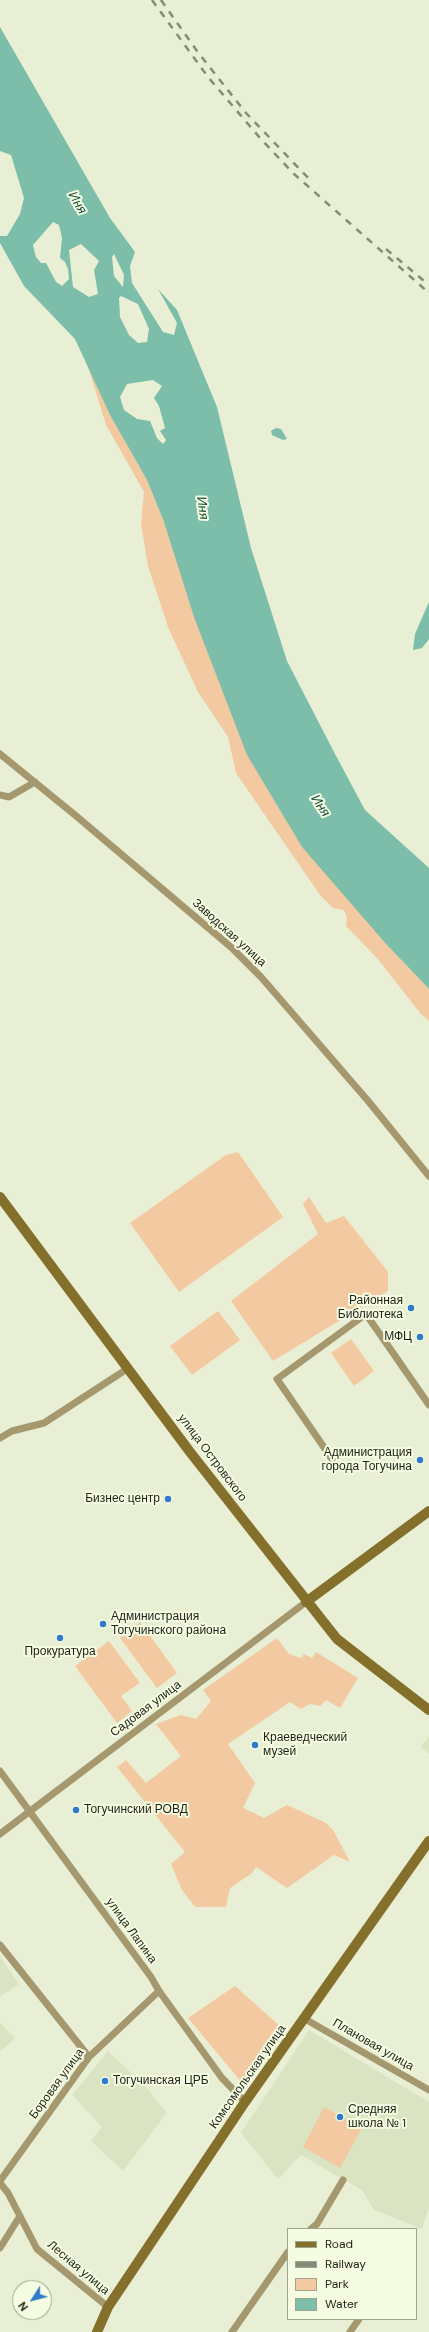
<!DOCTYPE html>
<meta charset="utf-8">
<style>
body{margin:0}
#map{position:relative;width:429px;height:2332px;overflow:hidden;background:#e8efd4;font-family:"DM Sans",sans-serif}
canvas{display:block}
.legend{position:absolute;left:287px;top:2228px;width:130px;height:92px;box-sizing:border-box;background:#f5fce1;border:1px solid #9fa490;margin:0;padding:5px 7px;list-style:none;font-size:12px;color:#1e2117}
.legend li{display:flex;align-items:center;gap:8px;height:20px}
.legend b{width:20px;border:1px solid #9fa490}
.north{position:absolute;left:12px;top:2280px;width:40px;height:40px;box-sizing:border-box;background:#f5fce1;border:1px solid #9fa490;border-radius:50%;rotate:234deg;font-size:11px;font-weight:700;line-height:16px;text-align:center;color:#1e2117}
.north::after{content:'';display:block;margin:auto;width:14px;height:18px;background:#2f7bcb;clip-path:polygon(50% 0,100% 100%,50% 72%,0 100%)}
</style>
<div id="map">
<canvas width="429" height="2332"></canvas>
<ul class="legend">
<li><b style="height:5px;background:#846f2b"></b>Road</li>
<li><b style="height:5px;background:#858b78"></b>Railway</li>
<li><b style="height:11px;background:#f3c9a1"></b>Park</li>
<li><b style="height:11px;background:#7cbea9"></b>Water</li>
</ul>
<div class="north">N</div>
</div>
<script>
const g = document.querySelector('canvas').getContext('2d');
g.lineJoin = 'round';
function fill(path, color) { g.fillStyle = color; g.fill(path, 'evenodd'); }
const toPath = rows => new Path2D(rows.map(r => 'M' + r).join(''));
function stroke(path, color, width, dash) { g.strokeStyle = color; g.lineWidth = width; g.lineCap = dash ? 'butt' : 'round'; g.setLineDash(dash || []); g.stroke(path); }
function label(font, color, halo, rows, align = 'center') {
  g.font = font + ' "DM Sans",sans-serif'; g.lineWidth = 4; g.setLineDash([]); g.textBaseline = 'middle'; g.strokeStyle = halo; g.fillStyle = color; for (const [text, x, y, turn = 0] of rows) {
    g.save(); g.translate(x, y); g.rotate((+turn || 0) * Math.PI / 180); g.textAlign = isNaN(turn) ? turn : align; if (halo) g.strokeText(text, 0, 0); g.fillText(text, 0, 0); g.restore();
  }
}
fill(toPath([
 [429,1736,429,1754,421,1747],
 [0,1956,19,1984,0,1997],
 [0,2022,15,2038,0,2052],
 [309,2030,429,2102,429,2207,422,2229,374,2210,362,2190,301,2155,278,2179,241,2133],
 [108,2051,146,2087,167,2113,123,2171,91,2141,102,2127,72,2095]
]), '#dbe4c2');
fill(toPath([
 [87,363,110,415,147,480,164,522,387,945,429,989,429,1021,420,1013,377,958,346,926,347,917,344,910,333,908,320,895,236,773,228,737,198,692,168,627,148,566,141,523,144,492,106,425],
 [238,1152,283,1217,179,1292,130,1223,226,1155],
 [309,1197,326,1223,344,1216,388,1272,388,1291,273,1361,231,1301,318,1234,303,1204],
 [218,1311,240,1340,192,1375,170,1346],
 [351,1339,374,1371,354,1386,331,1353],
 [140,1622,177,1673,157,1688,120,1638],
 [277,1638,289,1654,301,1658,304,1654,312,1658,316,1652,358,1678,340,1708,326,1700,320,1706,310,1704,301,1709,290,1702,228,1744,255,1783,243,1808,264,1818,287,1805,326,1823,333,1830,350,1862,334,1855,287,1888,256,1867,252,1873,230,1888,226,1907,195,1907,182,1890,171,1864,185,1852,117,1767,126,1760,146,1783,181,1756,156,1724,181,1715,196,1719,211,1701,203,1690],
 [109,1641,140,1683,121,1696,132,1711,117,1723,75,1666],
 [235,1986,281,2027,243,2084,188,2018],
 [324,2107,362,2128,340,2168,303,2147]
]), '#f3c9a1');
fill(toPath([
 [0,27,110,218,135,252,130,266,132,283,163,332,174,335,177,323,158,289,177,310,217,407,251,548,287,661,335,754,365,810,429,868,429,989,387,945,302,847,247,755,194,617,164,522,147,480,110,415,75,339,24,286,0,243,0,236,7,236,20,214,24,198,11,155,0,151],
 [53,222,59,225,62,238,60,258,65,262,68,269,69,279,62,286,56,282,46,263,41,263,36,257,33,245],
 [81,244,99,261,94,270,98,294,89,297,73,287,69,250],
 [114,254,124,275,123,287,114,276,112,257],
 [121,296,138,304,149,329,147,342,138,343,129,335,120,317,119,298],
 [153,380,162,386,154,398,159,406,165,428,160,431,166,440,163,444,157,438,150,421,137,419,124,410,120,397,127,384],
 [276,428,281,429,287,439,283,440,272,435,271,431],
 [429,602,429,639,422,648,413,650,415,634]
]), '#7cbea9');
stroke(toPath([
 [0,754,75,815,232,948,261,977,369,1102,429,1176],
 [0,795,9,797,35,782],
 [0,1438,12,1431,44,1423,127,1369],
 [332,1459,277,1379,366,1314,429,1405],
 [0,1771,151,1977,159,1991,222,2078,245,2102],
 [0,1834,306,1602],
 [0,1945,89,2057],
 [305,2019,429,2090],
 [0,2181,89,2057,159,1991],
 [0,2183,8,2193,37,2249,108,2307],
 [311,2229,317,2224,343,2180],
 [0,2248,20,2216],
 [232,2332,288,2252],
 [350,2332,359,2319]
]), '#a6986e', 7);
stroke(toPath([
 [0,1197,190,1452,337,1639,429,1710],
 [306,1602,429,1511],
 [97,2332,108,2307,245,2102,429,1841]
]), '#846f2b', 10);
stroke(toPath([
 [152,0,208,77,260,138,294,174,429,293],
 [161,0,197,51,246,113,312,182],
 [386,249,429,285]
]), '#858b78', 2.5, [7, 7]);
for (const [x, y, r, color] of [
 [411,1308,4,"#2f7bcb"],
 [420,1337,4,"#2f7bcb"],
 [420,1460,4,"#2f7bcb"],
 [168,1499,4,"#2f7bcb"],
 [103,1624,4,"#2f7bcb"],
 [60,1638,4,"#2f7bcb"],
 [255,1745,4,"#2f7bcb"],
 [76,1810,4,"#2f7bcb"],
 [105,2081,4,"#2f7bcb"],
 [340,2117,4,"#2f7bcb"]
]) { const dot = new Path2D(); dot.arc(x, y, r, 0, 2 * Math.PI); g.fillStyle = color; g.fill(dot); stroke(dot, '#f5fce1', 1.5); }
label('12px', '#1e2117', '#f5fce1', [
 ["Заводская улица",229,933,42],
 ["улица Островского",212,1458,53],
 ["Садовая улица",146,1709,-37],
 ["улица Лапина",131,1931,54],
 ["Плановая улица",373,2045,30],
 ["Комсомольская улица",248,2077,-55],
 ["Боровая улица",57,2084,-54],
 ["Лесная улица",78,2268,40]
]);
label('12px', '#1e2117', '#f5fce1', [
 ["Районная",403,1301,"right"],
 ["Библиотека",403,1315,"right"],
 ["МФЦ",412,1337,"right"],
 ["Администрация",412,1453,"right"],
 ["города Тогучина",412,1467,"right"],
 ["Бизнес центр",160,1499,"right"],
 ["Администрация",111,1617],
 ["Тогучинского района",111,1631],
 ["Прокуратура",60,1652,"center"],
 ["Краеведческий",263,1738],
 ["музей",263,1752],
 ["Тогучинский РОВД",84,1810],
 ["Тогучинская ЦРБ",113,2081],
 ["Средняя",348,2110],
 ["школа № 1",348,2124]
], 'left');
label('italic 13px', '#134b3c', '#f5fce1', [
 ["Иня",77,203,60],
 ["Иня",202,508,82],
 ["Иня",320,806,56]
]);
</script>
